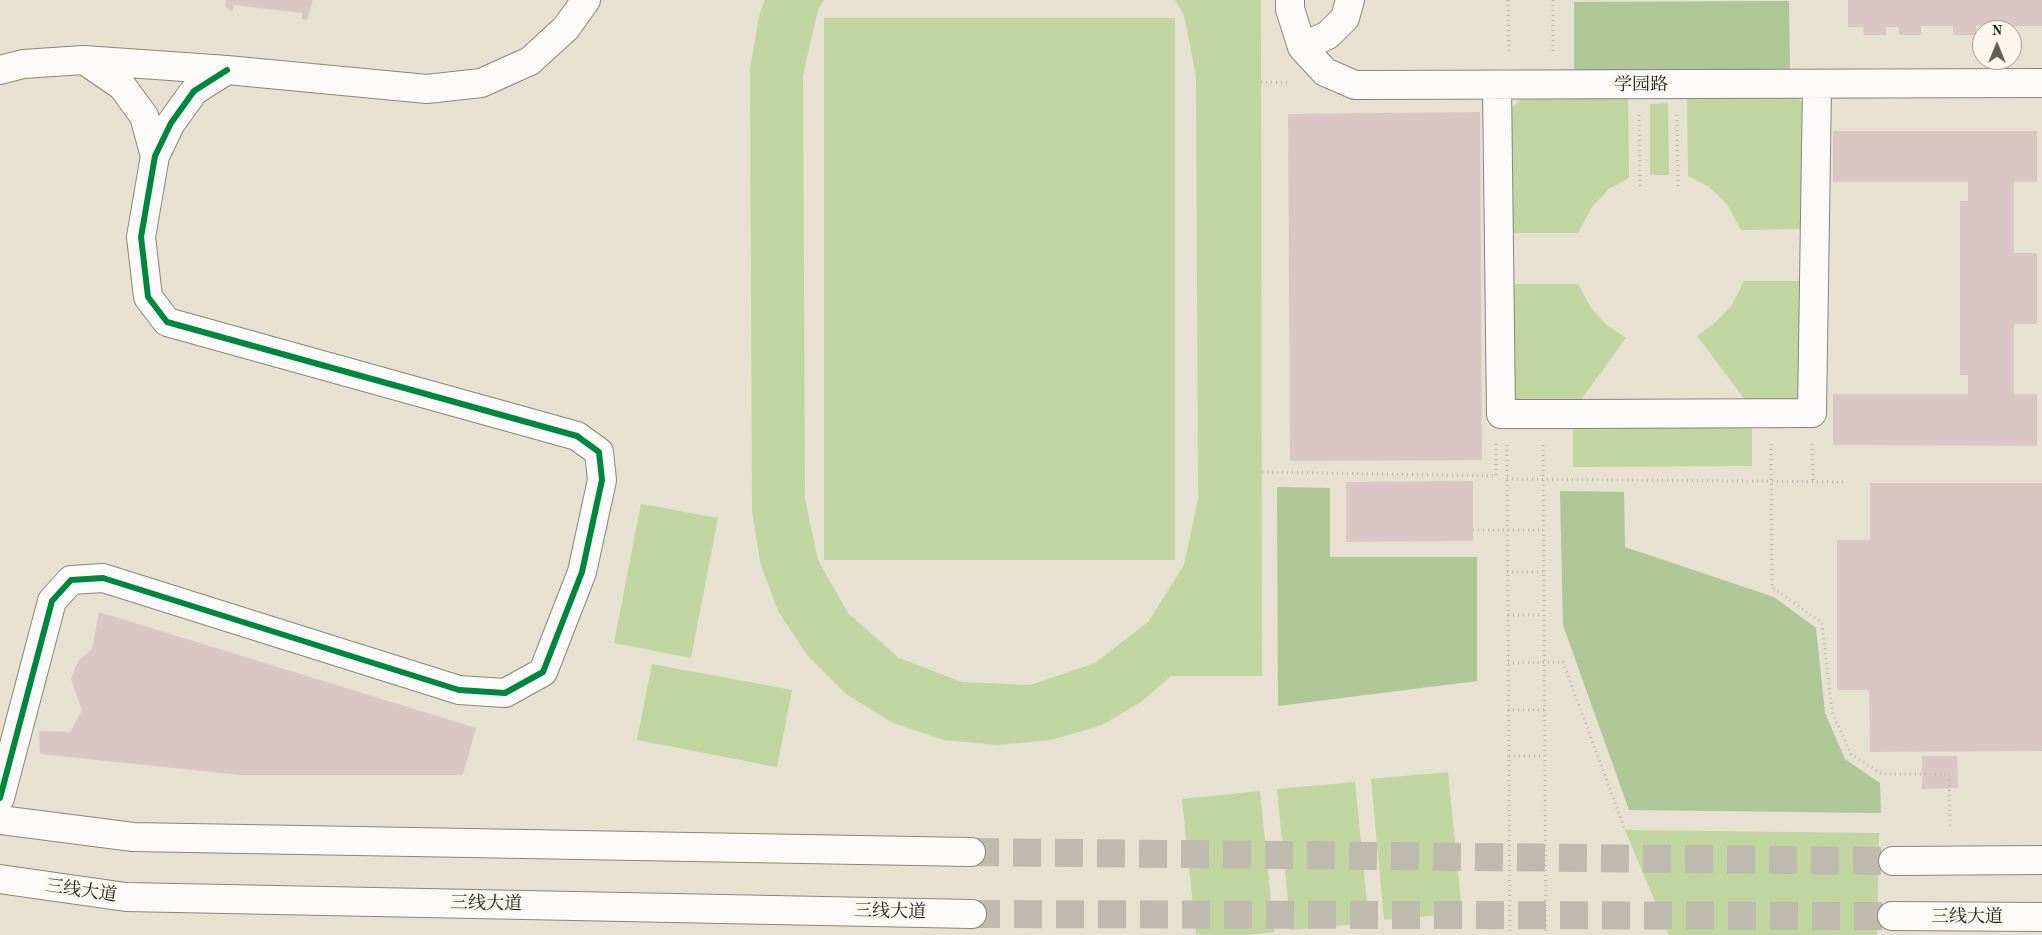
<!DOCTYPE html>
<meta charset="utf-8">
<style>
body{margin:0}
#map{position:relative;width:2042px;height:935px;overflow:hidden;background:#e7e1d1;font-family:"Old Standard TT",serif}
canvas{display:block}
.north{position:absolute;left:1972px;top:20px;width:50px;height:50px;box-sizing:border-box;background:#fbf7ec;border:1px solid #a29f99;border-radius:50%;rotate:0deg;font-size:14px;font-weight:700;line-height:20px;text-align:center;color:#1c1c1c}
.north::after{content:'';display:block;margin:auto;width:18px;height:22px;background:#63615b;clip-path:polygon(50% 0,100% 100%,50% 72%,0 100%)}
</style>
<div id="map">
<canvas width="2042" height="935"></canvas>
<div class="north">N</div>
</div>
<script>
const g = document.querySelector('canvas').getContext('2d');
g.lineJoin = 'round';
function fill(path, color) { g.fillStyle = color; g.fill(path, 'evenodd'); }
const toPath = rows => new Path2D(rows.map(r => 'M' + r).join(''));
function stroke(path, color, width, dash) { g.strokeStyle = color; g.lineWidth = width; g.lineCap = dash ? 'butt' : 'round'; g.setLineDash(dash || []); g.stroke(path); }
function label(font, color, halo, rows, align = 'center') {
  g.font = font + ' "Old Standard TT","Noto Serif SC",serif'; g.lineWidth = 4.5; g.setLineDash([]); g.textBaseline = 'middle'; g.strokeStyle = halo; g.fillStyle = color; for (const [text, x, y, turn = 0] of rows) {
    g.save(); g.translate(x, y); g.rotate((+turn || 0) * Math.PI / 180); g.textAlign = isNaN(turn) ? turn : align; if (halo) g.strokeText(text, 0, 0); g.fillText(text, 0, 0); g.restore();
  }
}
fill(toPath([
 [765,0,824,0,818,10,803,75,805,499,818,560,848,613,899,658,962,682,1030,685,1095,663,1148,622,1184,565,1198,499,1196,76,1184,15,1175,0,1261,0,1262,676,1171,676,1141,702,1102,725,1051,740,998,745,944,740,893,723,846,694,807,655,778,611,760,562,752,510,750,69,760,12],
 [824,18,1175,18,1175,560,824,560],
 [1793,94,1804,104,1806,229,1741,230,1727,204,1709,187,1688,176,1687,95],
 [1628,96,1629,178,1609,189,1592,207,1578,233,1513,233,1511,109,1522,98],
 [1668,103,1669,175,1650,175,1650,104],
 [1744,281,1804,281,1801,401,1746,401,1697,336,1716,322,1732,305],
 [1512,284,1578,284,1591,308,1607,325,1626,338,1578,404,1513,405],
 [1752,426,1752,466,1573,467,1573,427],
 [641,504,718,518,691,658,614,643],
 [652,664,792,690,777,767,637,740],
 [1448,772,1462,913,1384,920,1371,779],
 [1355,782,1369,923,1291,930,1277,789],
 [1260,791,1274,932,1248,935,1196,935,1182,799],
 [1625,830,1879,833,1877,935,1669,935]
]), '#c1d5a0');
fill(toPath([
 [1789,1,1790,75,1574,77,1574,2],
 [1277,487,1330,488,1330,557,1477,557,1477,681,1278,706],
 [1560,491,1624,492,1625,547,1774,597,1816,628,1825,713,1845,759,1880,783,1881,813,1629,810,1563,625]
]), '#afc697');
fill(toPath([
 [226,0,313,0,307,20,302,19,302,13,234,5,232,12,225,6],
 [1848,0,2042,0,2042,26,2011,26,2011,30,1988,30,1988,26,1976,26,1976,35,1953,35,1953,26,1921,26,1921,35,1899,35,1899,27,1886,27,1886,35,1864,35,1863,27,1848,27],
 [1480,112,1482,460,1290,461,1288,114],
 [1833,131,2037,131,2037,182,2014,182,2014,253,2037,253,2037,324,2014,324,2014,394,2037,394,2037,446,1833,445,1833,394,1968,394,1968,375,1960,375,1960,201,1968,201,1968,182,1833,182],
 [1473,481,1473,541,1346,542,1346,482],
 [1870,483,2042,483,2042,751,1870,752,1869,690,1837,690,1837,540,1870,540],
 [99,612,476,728,463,775,240,775,40,754,39,731,70,732,82,710,71,679,78,661,92,649],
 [1922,756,1957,756,1958,788,1922,789]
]), '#dac7c5');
stroke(toPath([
 [971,852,1893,861],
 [972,914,1892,916]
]), '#bebaad', 28, [28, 14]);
const minor = toPath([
 [1290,0,1290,9,1302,47,1325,72,1355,85,2042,83],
 [1302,47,1328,35,1345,18,1350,0],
 [84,60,122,86,144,116,155,156],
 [0,70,23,64,84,60,227,70,427,89,481,83,530,61,566,28,586,0],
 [1497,85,1501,414,1577,414,1812,413,1817,85],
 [0,798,52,601,71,580,103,578,459,690,505,693,543,672,582,572,602,480,599,452,577,436,167,322,148,297,141,237,155,156,171,123,194,91,227,70]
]);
const major = toPath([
 [0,820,133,837,971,852],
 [1893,861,2042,860],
 [0,879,126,897,972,914],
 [1892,916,2042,917]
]);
stroke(minor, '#88857d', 30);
stroke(major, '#88857d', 30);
stroke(toPath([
 [1508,0,1509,54],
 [1553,0,1553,52],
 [1261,82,1291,83],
 [1639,115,1640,186],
 [1677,115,1678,186],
 [1771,444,1772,587,1822,623,1832,712,1851,754,1882,774,1949,774,1950,829],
 [1812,444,1813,482],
 [1507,445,1510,935],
 [1543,445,1546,935],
 [1262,472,1496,476,1496,444],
 [1507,479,1845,482],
 [1473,530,1543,530],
 [1507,572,1543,572],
 [1508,615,1543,615],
 [1508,663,1563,662,1625,830],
 [1508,710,1544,710],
 [1509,756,1544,756]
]), '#b8b7b5', 3, [1, 4]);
stroke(minor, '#fbfaf8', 28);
stroke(major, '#fbfaf8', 28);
stroke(toPath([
 [0,798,52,601,71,580,103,578,459,690,505,693,543,672,582,572,602,480,599,452,577,436,167,322,148,297,141,237,155,156,171,123,194,91,227,70]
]), '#00873e', 6);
label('18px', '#1c1c1c', '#fbf7ec', [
 ["学园路",1641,85],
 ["三线大道",81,891,8],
 ["三线大道",486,904,1],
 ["三线大道",890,912,1],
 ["三线大道",1967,917]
]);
</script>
